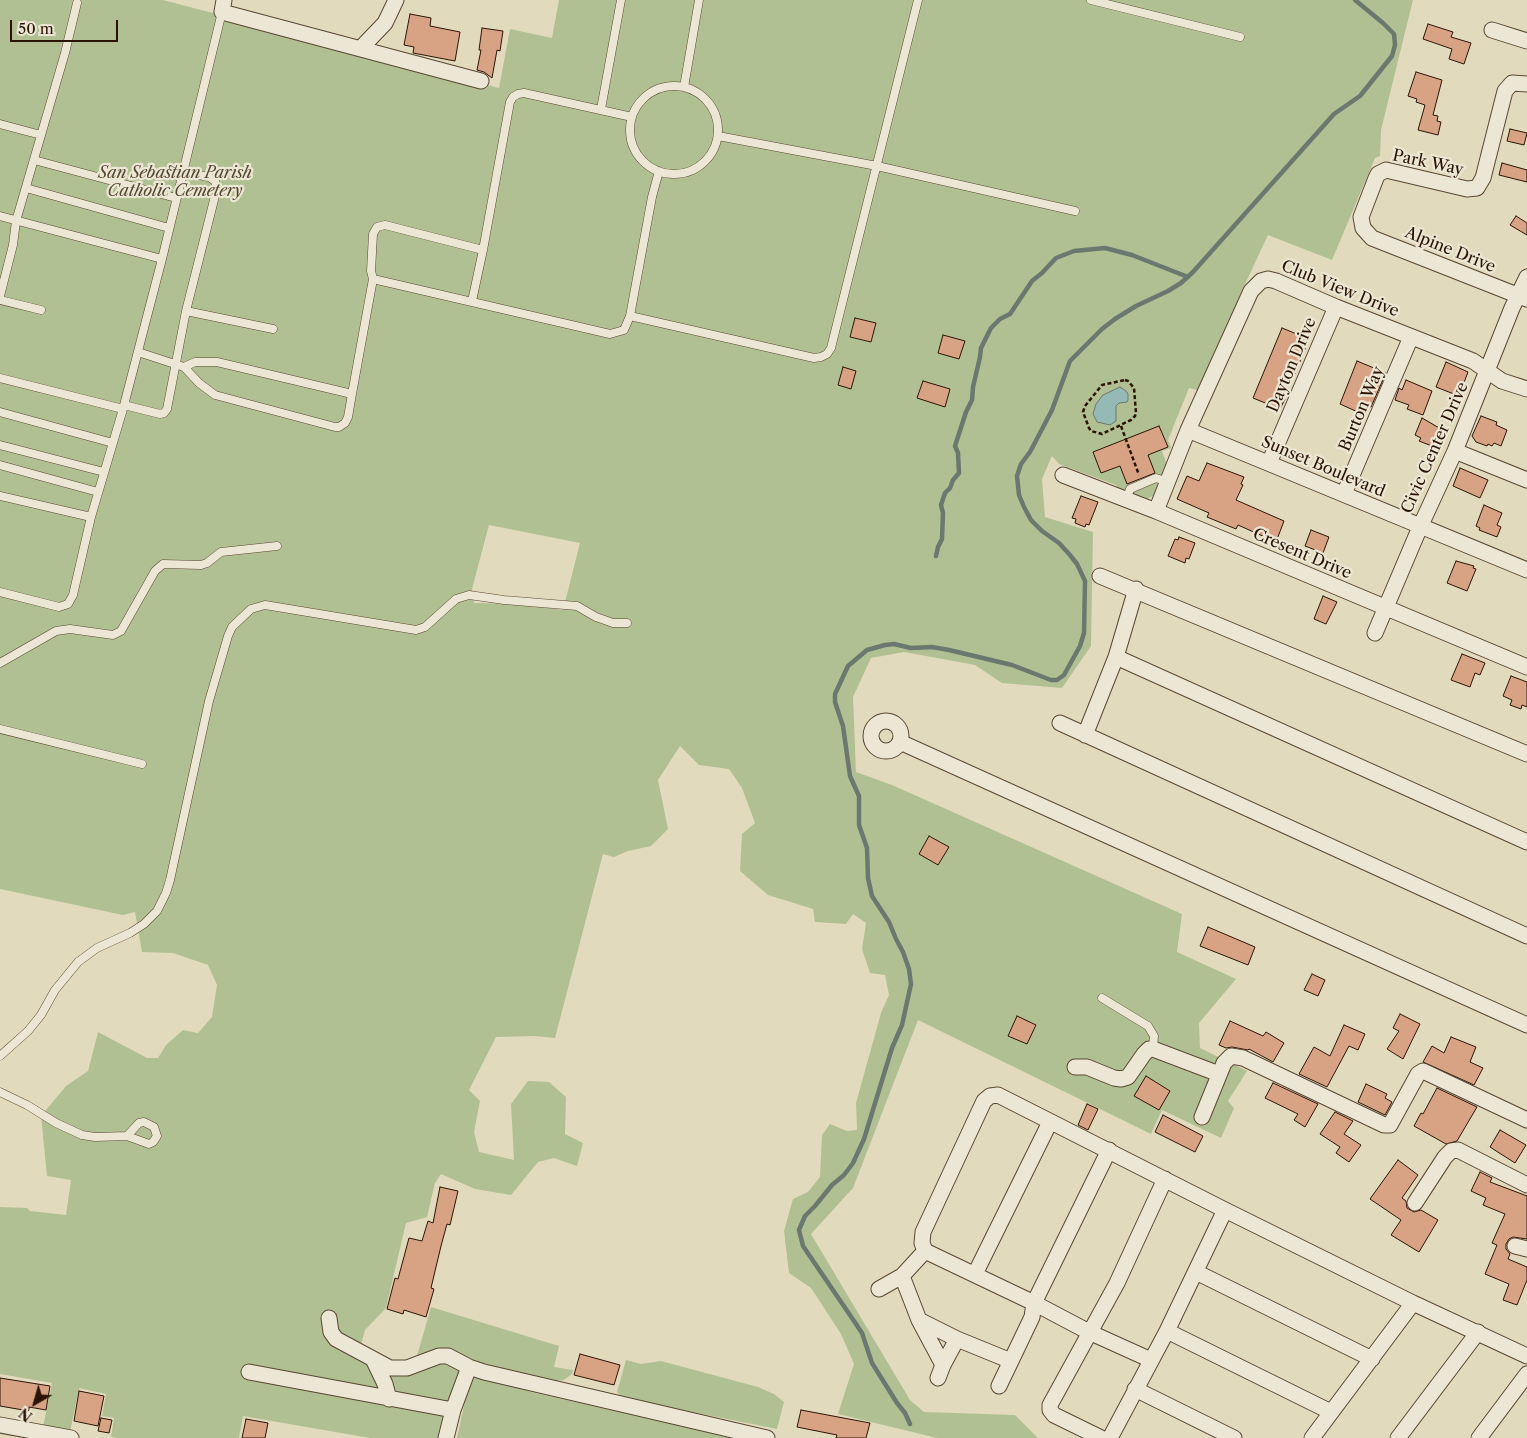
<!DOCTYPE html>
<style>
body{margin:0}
#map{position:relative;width:1527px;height:1438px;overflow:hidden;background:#e2dabd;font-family:"Libre Caslon Text",serif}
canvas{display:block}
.north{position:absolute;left:10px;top:1378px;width:50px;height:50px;-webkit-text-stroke:4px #ece7d4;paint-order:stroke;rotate:218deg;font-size:14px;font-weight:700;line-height:20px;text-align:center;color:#2c1405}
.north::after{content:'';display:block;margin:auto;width:18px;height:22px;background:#2c1405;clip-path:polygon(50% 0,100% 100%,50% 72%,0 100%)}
.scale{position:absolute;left:10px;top:20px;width:108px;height:22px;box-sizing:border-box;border:2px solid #2c1405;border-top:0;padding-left:6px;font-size:15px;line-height:18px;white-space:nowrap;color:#2c1405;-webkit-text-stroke:4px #ece7d4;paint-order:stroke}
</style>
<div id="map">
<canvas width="1527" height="1438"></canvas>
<div class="north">N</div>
<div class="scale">50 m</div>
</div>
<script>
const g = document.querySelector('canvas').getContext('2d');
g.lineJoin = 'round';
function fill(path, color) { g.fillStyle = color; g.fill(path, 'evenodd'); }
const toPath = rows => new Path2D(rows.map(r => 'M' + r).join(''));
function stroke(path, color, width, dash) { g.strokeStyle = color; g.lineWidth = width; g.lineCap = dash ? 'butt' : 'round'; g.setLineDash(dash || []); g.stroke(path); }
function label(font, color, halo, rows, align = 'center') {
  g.font = font + ' "Libre Caslon Text",serif'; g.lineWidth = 4.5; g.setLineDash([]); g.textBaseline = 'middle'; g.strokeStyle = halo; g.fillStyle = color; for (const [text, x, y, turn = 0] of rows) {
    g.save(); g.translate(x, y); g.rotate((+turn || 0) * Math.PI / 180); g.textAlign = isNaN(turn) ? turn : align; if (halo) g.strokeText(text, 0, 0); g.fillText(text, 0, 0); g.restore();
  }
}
fill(toPath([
 [0,0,163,0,499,88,510,29,552,38,559,0,1413,0,1381,130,1380,156,1375,158,1332,260,1268,235,1239,297,1200,391,1189,388,1168,440,1171,448,1162,451,1168,468,1157,494,1143,501,1119,490,1116,485,1059,464,1052,456,1042,479,1045,517,1093,532,1091,646,1062,688,1002,683,975,665,904,652,871,658,853,697,856,772,892,785,1182,914,1177,952,1236,979,1199,1023,1200,1048,1247,1071,1228,1101,1234,1108,1221,1138,1162,1110,1151,1134,918,1020,853,1188,811,1234,910,1400,924,1412,1015,1415,1038,1438,937,1438,838,1414,854,1364,841,1334,811,1288,789,1273,784,1231,793,1199,808,1192,820,1177,822,1135,830,1124,847,1131,857,1130,856,1103,881,1013,889,995,885,975,870,973,862,949,866,923,853,914,846,924,815,922,813,909,768,895,740,871,742,834,755,823,742,788,729,769,699,765,680,746,658,780,668,829,651,846,628,851,614,857,603,854,555,1038,534,1036,496,1037,469,1090,480,1101,474,1132,479,1152,514,1160,511,1104,528,1081,549,1082,566,1097,565,1134,583,1143,577,1166,554,1158,538,1162,511,1195,475,1189,441,1174,435,1183,427,1217,406,1223,386,1308,365,1330,361,1345,327,1331,368,1360,382,1388,444,1415,440,1438,370,1438,243,1416,239,1438,116,1438,111,1437,114,1418,102,1416,106,1394,79,1388,70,1432,43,1427,52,1383,0,1374,0,1207,27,1208,30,1211,66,1215,71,1180,47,1176,41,1116,66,1086,88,1071,98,1032,147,1058,158,1058,166,1045,183,1030,198,1033,212,1017,217,985,208,965,173,953,142,952,135,912,123,915,0,889],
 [855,318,876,323,871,342,850,337],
 [489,525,580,543,563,610,520,604,474,603,472,589],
 [431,1307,559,1346,554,1367,573,1370,572,1374,564,1380,557,1381,469,1362,415,1363],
 [440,1360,459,1367,460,1372,449,1403,390,1394,382,1366],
 [626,1360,641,1364,661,1361,758,1387,774,1394,784,1402,777,1429,622,1398,617,1392],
 [478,1376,483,1376,531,1392,735,1438,457,1438,467,1392,474,1378]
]), '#b1c093');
const water = toPath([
 [1120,387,1126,391,1128,394,1128,400,1127,402,1119,403,1116,406,1116,421,1110,425,1097,422,1093,414,1096,404,1103,395,1120,387]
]);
fill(water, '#95bab6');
stroke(water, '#6b786f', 1);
stroke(toPath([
 [936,556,938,547,942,539,943,513,941,505,945,493,950,488,953,480,959,473,958,453,955,446,966,412,972,400,973,387,980,357,981,348,991,328,1000,319,1010,314,1032,281,1042,273,1056,258,1074,251,1105,248,1132,255,1188,277],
 [910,1424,905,1413,897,1403,872,1363,862,1333,854,1321,803,1246,799,1230,805,1216,815,1206,832,1185,844,1175,853,1163,864,1139,892,1048,902,1025,911,984,909,969,903,952,896,939,889,922,872,896,868,878,867,848,859,825,859,796,850,776,843,726,835,702,835,694,848,666,867,650,885,645,894,644,911,648,932,647,949,650,1012,665,1051,680,1057,680,1064,675,1080,646,1084,633,1085,581,1077,564,1070,555,1059,543,1042,531,1031,520,1024,507,1019,495,1017,476,1021,464,1030,452,1052,410,1070,361,1102,329,1115,319,1136,306,1168,291,1181,283,1193,272,1334,114,1360,96,1392,56,1395,45,1394,34,1383,23,1355,0]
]), '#6b786f', 4.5);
const building = toPath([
 [410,14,431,18,430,26,460,32,455,61,413,53,414,47,404,45,410,14],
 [1428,24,1453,32,1451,37,1471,43,1464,64,1449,59,1452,49,1423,39,1428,24],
 [482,28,503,31,500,51,497,50,492,78,484,72,477,70,481,50,479,50,482,28],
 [1416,72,1442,80,1433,115,1438,116,1437,121,1441,122,1438,135,1418,130,1425,105,1416,102,1417,99,1408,96,1416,72],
 [1510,129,1527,133,1524,145,1507,141,1510,129],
 [1502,163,1527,170,1527,182,1499,175,1502,163],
 [1516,216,1527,223,1527,235,1510,225,1516,216],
 [855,318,876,323,871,342,850,337,855,318],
 [1282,328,1309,339,1295,374,1287,371,1277,395,1285,399,1280,409,1253,398,1282,328],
 [943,335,965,341,959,359,938,353,943,335],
 [1357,361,1386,373,1371,407,1363,404,1360,413,1340,404,1357,361],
 [1446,362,1468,372,1459,396,1436,387,1446,362],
 [843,367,856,371,851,389,838,385,843,367],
 [1406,380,1432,391,1423,415,1407,409,1409,405,1395,400,1399,388,1402,390,1406,380],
 [923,381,950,389,945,407,917,398,923,381],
 [1481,416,1497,422,1496,425,1507,430,1501,446,1494,443,1492,446,1488,444,1487,446,1476,442,1472,436,1481,416],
 [1422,418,1441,429,1439,432,1443,434,1437,448,1419,441,1421,438,1415,435,1422,418],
 [1159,426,1168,447,1148,455,1155,473,1127,484,1120,466,1101,473,1093,452,1159,426],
 [1207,463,1244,477,1241,484,1243,485,1236,500,1284,521,1276,542,1238,525,1236,529,1207,517,1209,513,1177,499,1187,476,1199,481,1207,463],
 [1460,468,1488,480,1480,498,1453,486,1460,468],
 [1081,496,1098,502,1089,525,1086,524,1085,527,1075,523,1076,519,1072,518,1081,496],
 [1484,505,1502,513,1497,525,1501,527,1497,537,1479,530,1480,528,1476,526,1484,505],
 [1311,530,1329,537,1323,553,1305,546,1311,530],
 [1179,537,1195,543,1189,559,1186,558,1185,563,1168,556,1175,539,1178,540,1179,537],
 [1456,561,1474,566,1473,568,1476,569,1467,591,1447,583,1456,561],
 [1323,596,1337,602,1326,624,1314,619,1323,596],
 [1462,654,1485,663,1480,675,1475,673,1470,687,1451,680,1462,654],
 [1511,676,1527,682,1527,707,1522,705,1521,709,1510,705,1512,700,1503,696,1511,676],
 [929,836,949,847,938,865,919,854,929,836],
 [1208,927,1255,947,1248,965,1200,946,1208,927],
 [1312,974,1325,980,1318,996,1304,990,1312,974],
 [1400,1014,1420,1024,1403,1059,1387,1049,1399,1031,1393,1028,1400,1014],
 [1017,1016,1036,1025,1027,1044,1008,1036,1017,1016],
 [1230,1021,1263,1036,1266,1032,1284,1043,1273,1062,1249,1049,1248,1050,1232,1047,1226,1048,1219,1045,1230,1021],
 [1344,1025,1365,1034,1358,1050,1349,1046,1327,1087,1299,1074,1314,1047,1330,1056,1344,1025],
 [1451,1037,1476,1047,1470,1062,1483,1068,1474,1085,1423,1062,1432,1046,1444,1053,1451,1037],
 [1146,1076,1170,1091,1159,1110,1134,1096,1146,1076],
 [1273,1083,1318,1104,1305,1127,1294,1120,1298,1114,1265,1098,1273,1083],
 [1366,1084,1387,1094,1385,1098,1392,1102,1385,1115,1358,1102,1366,1084],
 [1437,1088,1477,1107,1457,1141,1446,1144,1414,1126,1421,1113,1423,1114,1437,1088],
 [1087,1104,1098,1109,1088,1130,1078,1125,1087,1104],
 [1335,1112,1353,1121,1344,1134,1361,1145,1349,1162,1336,1153,1340,1147,1320,1134,1335,1112],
 [1163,1115,1203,1136,1195,1152,1155,1132,1163,1115],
 [1500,1130,1526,1145,1515,1163,1490,1147,1500,1130],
 [1398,1160,1418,1175,1402,1198,1406,1201,1407,1208,1414,1212,1421,1210,1438,1220,1419,1252,1391,1235,1401,1220,1370,1199,1398,1160],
 [1480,1172,1492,1178,1490,1182,1527,1196,1527,1239,1513,1237,1509,1239,1506,1244,1506,1249,1510,1254,1508,1259,1527,1267,1527,1280,1517,1305,1503,1300,1509,1284,1485,1274,1497,1245,1492,1243,1505,1214,1483,1205,1486,1198,1471,1191,1480,1172],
 [440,1187,458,1191,450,1225,447,1224,441,1246,431,1288,434,1289,426,1317,404,1310,403,1314,387,1309,395,1278,398,1279,409,1238,422,1241,428,1221,433,1223,440,1187],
 [580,1354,620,1365,614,1385,574,1375,580,1354],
 [0,1378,50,1386,46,1410,29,1407,29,1411,0,1406,0,1378],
 [79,1391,104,1396,98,1426,74,1421,79,1391],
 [801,1410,870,1423,866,1438,836,1438,837,1435,797,1427,801,1410],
 [101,1418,112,1420,109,1433,98,1431,101,1418],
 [246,1419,268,1423,265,1438,242,1438,246,1419]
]);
fill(building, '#d8a385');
stroke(building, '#2c1405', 1);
const service = toPath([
 [1091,0,1240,37],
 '630 130a44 44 0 1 1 88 0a44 44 0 1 1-88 0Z',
 [684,87,699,0],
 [601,109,621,0],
 [0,124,41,135],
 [718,136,877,166,1075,211],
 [34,160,176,198],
 [26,188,169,228],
 [0,216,162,259],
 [373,279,610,334,624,330,630,316,652,197,659,171],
 [0,296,13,245,16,221,65,53,77,3],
 [0,300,41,310],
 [472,301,483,250,510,102,513,97,518,94,524,93,632,117],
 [186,311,273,329],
 [630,316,814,358,821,357,827,354,831,348,918,0],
 [138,352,184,367,199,383,215,395,335,427,339,427,345,423,348,417,352,394,373,279,371,271,373,234,377,227,385,225,483,250],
 [184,367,195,362,217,362,352,394],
 [0,378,123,409],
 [124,405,160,414,164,413,167,409,186,311,217,188,215,181,209,177,184,172],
 [0,412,113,443],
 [0,445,104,472],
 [0,465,98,492],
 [0,496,91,517],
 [1126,500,1130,489,1156,478,1168,482],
 [0,592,59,607,68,604,73,595,91,517,123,409,162,259,222,12],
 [0,663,56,631,70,629,113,635,121,631,155,571,163,564,201,565,207,563,221,552,277,546],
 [0,729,142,764],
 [1102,998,1148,1026,1154,1036,1153,1049],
 [0,1056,28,1031,41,1015,55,990,78,962,97,948,130,933,144,924,157,911,166,893,170,880,209,701,228,636,232,627,251,609,265,605,416,630,425,627,456,599,469,595,504,600,577,606,596,617,613,623,627,623],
 [0,1092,27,1105,56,1123,82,1135,95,1137,127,1136,149,1144,153,1142,157,1136,154,1127,144,1122,139,1123,127,1136]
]);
const minor = toPath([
 [224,0,222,12,481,81],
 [1492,30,1527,41],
 [361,48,385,23,396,0],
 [1527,84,1512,83,1505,91,1483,178,1477,188,1467,189,1386,170,1378,174,1376,178,1361,217,1363,228,1372,238,1527,299],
 [1188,430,1527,570],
 [1455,451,1527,480],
 [1269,463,1336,307],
 [1063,475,1156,511,1527,667],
 [1344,494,1411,337],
 [1156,511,1188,430,1251,291,1261,281,1268,279,1276,281,1336,307,1473,361,1502,381,1527,389],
 [1100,576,1527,754],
 [1375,633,1420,527,1455,451,1512,308,1527,277],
 [1116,657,1527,842],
 '871 736a15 15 0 1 1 30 0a15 15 0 1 1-30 0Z',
 [1060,723,1527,936],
 [1085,735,1116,657,1136,589],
 [900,742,1527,1025],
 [1075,1067,1087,1067,1114,1078,1121,1079,1128,1077,1144,1054,1149,1049,1153,1049,1219,1074],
 [1202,1117,1224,1063,1231,1056,1243,1058,1384,1125,1390,1125,1418,1074,1423,1071,1527,1120],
 [1415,1203,1445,1157,1451,1151,1458,1150,1527,1185],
 [1515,1246,1527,1249],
 [1196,1272,1372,1359],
 [975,1274,1050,1122],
 [902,1276,919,1320,943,1365],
 [879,1289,902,1276,925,1251],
 [329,1318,331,1332,336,1339,390,1368,407,1368,439,1356,448,1356,469,1367,484,1372,767,1438],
 [919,1320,957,1339,1011,1361],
 [1167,1331,1331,1412],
 [373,1359,385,1384,389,1399],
 [1151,1360,1089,1332,1034,1303,925,1251,922,1243,923,1232,984,1101,990,1096,998,1095,1225,1210,1413,1303,1527,1356],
 [249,1372,453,1410],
 [938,1378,943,1365,957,1339],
 [999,1386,1032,1317,1034,1303,1109,1150],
 [1135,1389,1234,1438],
 [0,1425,71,1438],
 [446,1438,453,1410,469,1367],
 [1101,1438,1054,1415,1050,1410,1050,1405,1117,1283,1165,1179],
 [1110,1438,1167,1331,1225,1210],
 [1312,1438,1413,1303],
 [1398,1438,1478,1332],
 [1479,1438,1527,1374]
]);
stroke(service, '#5a4633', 9);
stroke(minor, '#5a4633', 17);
stroke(toPath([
 [1125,380,1128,381,1134,388,1136,413,1135,416,1131,420,1102,434,1091,431,1089,428,1083,412,1085,406,1102,385,1125,380],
 [1121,426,1139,475]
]), '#2c1405', 2.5, [4, 2.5]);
stroke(service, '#ece7d4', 8);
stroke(minor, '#ece7d4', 15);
label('16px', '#2c1405', '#ece7d4', [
 ["Park Way",1428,163,12],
 ["Alpine Drive",1450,250,22],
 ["Club View Drive",1340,289,22],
 ["Dayton Drive",1292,365,-67],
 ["Burton Way",1362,409,-67],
 ["Civic Center Drive",1435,448,-66],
 ["Sunset Boulevard",1323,467,23],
 ["Cresent Drive",1302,554,23]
]);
label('italic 16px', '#544830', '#ece7d4', [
 ["San Sebastian Parish",175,173],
 ["Catholic Cemetery",175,191]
]);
</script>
